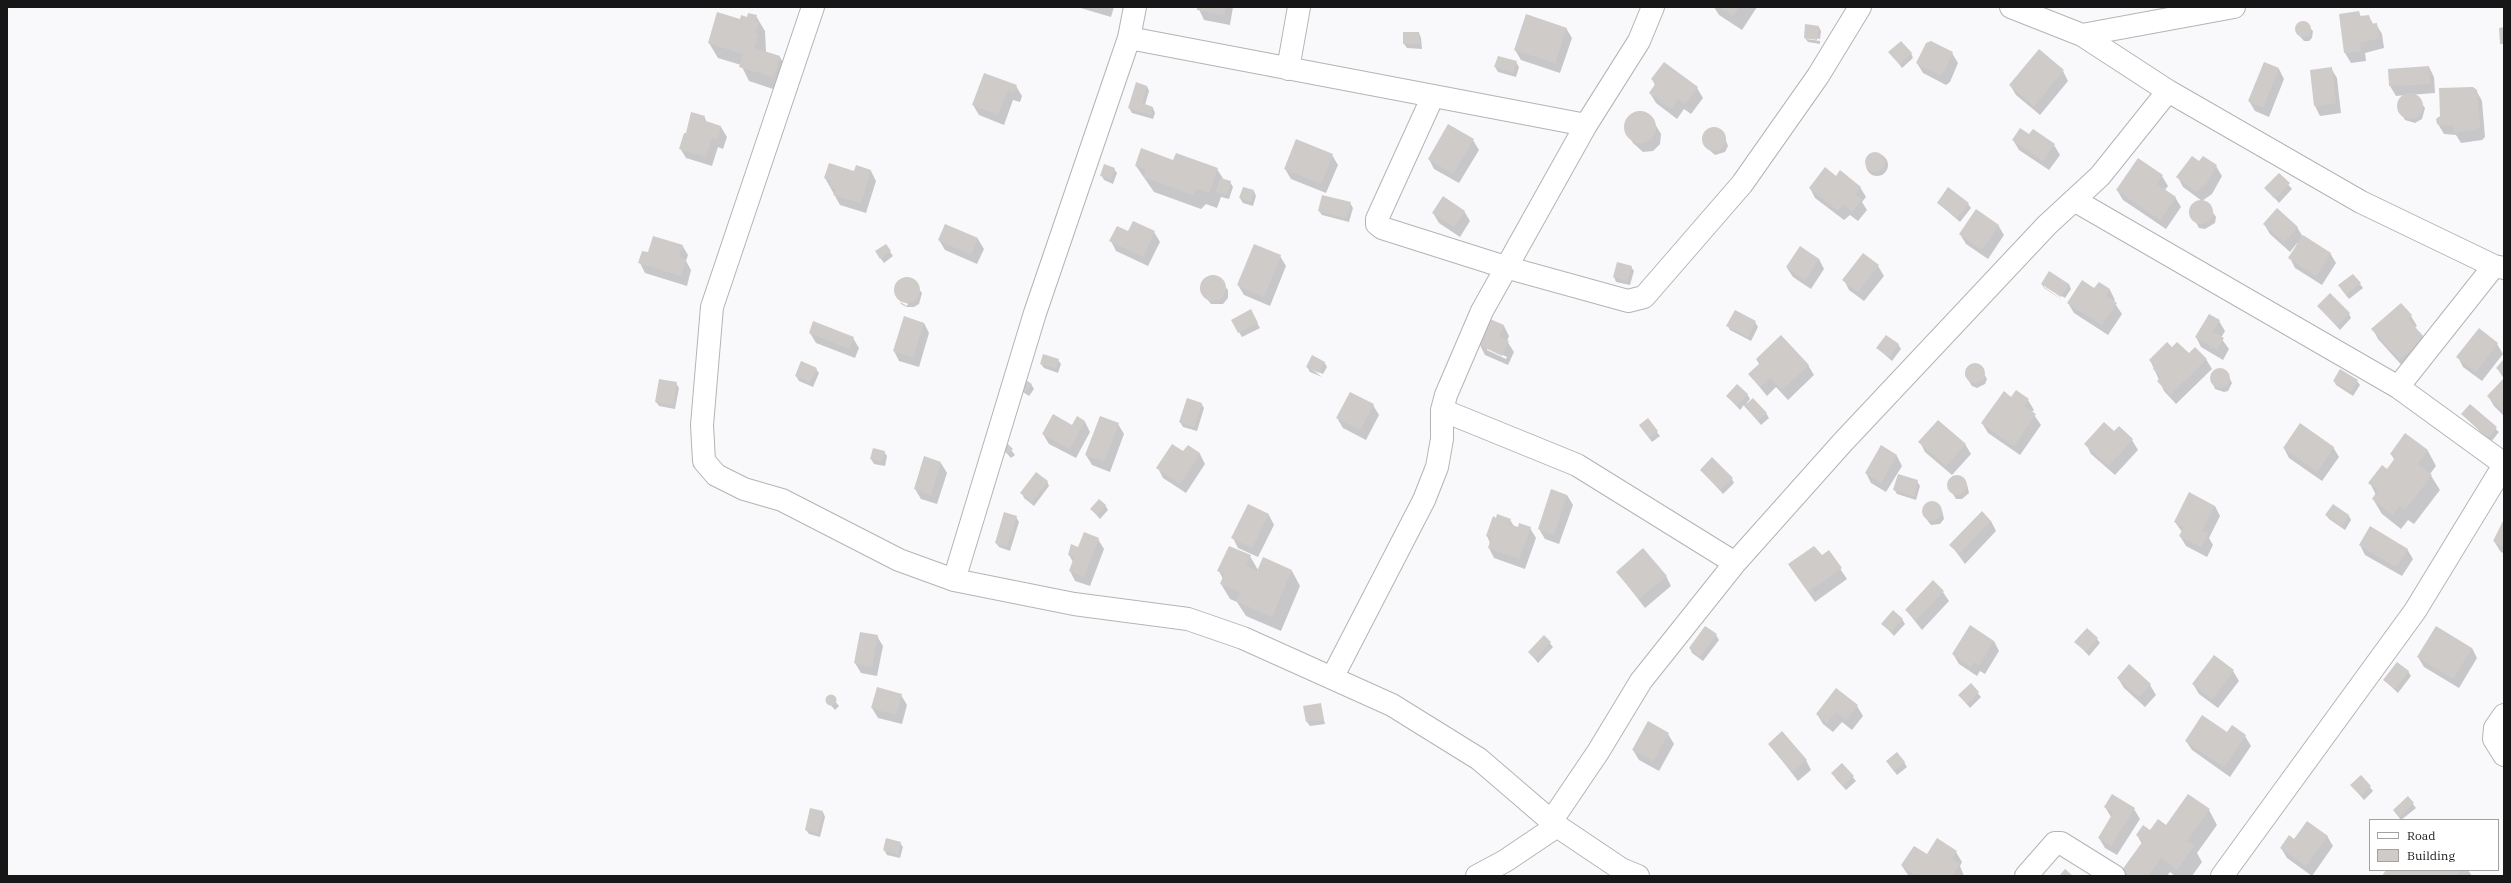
<!DOCTYPE html>
<style>
body{margin:0}
#map{position:relative;width:2511px;height:883px;overflow:hidden;background:#f9f9fc;font-family:"IBM Plex Serif",serif}
canvas{display:block}
.frame{position:absolute;inset:0;border:8px solid #171718;pointer-events:none}
.legend{position:absolute;left:2369px;top:819px;width:130px;height:52px;box-sizing:border-box;background:#fff;border:1px solid #a2a2a3;margin:0;padding:5px 7px;list-style:none;font-size:12px;color:#171718}
.legend li{display:flex;align-items:center;gap:8px;height:20px}
.legend b{width:20px;border:1px solid #a2a2a3}
</style>
<div id="map">
<canvas width="2511" height="883"></canvas>
<div class="frame"></div>
<ul class="legend">
<li><b style="height:5px;background:#fff"></b>Road</li>
<li><b style="height:11px;background:#cecbc9"></b>Building</li>
</ul>
</div>
<script>
const g = document.querySelector('canvas').getContext('2d');
g.lineJoin = 'round';
function fill(path, color) { g.fillStyle = color; g.fill(path, 'evenodd'); }
const toPath = rows => new Path2D(rows.map(r => 'M' + r).join(''));
function stroke(path, color, width, dash) { g.strokeStyle = color; g.lineWidth = width; g.lineCap = dash ? 'butt' : 'round'; g.setLineDash(dash || []); g.stroke(path); }
fill(toPath([
 [1077,7,1114,7,1111,17],
 [1198,7,1233,7,1230,25,1204,20],
 [1714,7,1757,7,1742,30,1719,15],
 [2359,12,2361,17,2369,16,2373,24,2376,24,2382,34,2384,48,2365,53,2366,61,2351,63,2345,53,2340,15],
 [756,16,765,31,766,52,780,57,788,72,782,92,749,81,741,65,718,58,709,43,741,21],
 [2300,22,2304,22,2313,31,2312,38,2309,41,2304,41,2297,33,2296,29],
 [1819,27,1821,31,1820,39,1807,37,1807,39,1820,41,1820,44,1808,42,1805,38],
 [1566,28,1572,38,1560,73,1521,60,1515,50],
 [1419,33,1421,38,1422,49,1407,48,1404,44],
 [1890,52,1911,53,1913,58,1902,68],
 [1952,53,1958,63,1950,82,1946,85,1923,73,1917,63],
 [1516,62,1519,67,1516,77,1498,72,1495,67],
 [2264,63,2279,69,2284,79,2269,117,2255,111,2249,101],
 [2429,67,2434,77,2435,93,2410,95,2417,97,2425,108,2422,119,2415,123,2405,120,2398,107,2400,100,2406,95,2396,96,2390,86],
 [2331,68,2337,78,2341,113,2320,116,2315,106],
 [2063,71,2068,81,2040,115,2016,95,2010,85],
 [1652,79,1697,88,1703,98,1691,114,1684,109,1677,119,1656,103,1650,93,1655,85],
 [1016,86,1022,96,1020,102,1013,100,1004,125,979,115,973,105],
 [1147,86,1149,91,1145,105,1153,108,1155,113,1153,119,1132,113,1129,108],
 [2476,90,2482,101,2485,137,2482,140,2461,143,2456,135,2444,134,2438,124],
 [1644,113,1652,119,1661,134,1660,144,1653,151,1643,152,1633,143,1627,133,1626,124,1631,116],
 [704,116,707,123,721,127,727,137,723,149,718,147,712,166,686,158,680,148,687,135],
 [1710,129,1717,129,1723,133,1728,146,1725,152,1715,155,1707,148,1704,137],
 [2030,136,2054,145,2060,155,2049,170,2019,150,2013,140],
 [1473,140,1479,150,1459,183,1434,169,1429,159],
 '1866 165a11 11 0 1 1 22 0a11 11 0 1 1-22 0Z',
 [1332,155,1338,165,1326,193,1291,179,1285,169],
 [1174,161,1217,169,1224,180,1230,182,1233,187,1229,199,1221,197,1217,208,1206,204,1201,209,1154,192,1136,166],
 [829,164,855,172,871,171,876,181,866,213,840,205,825,178],
 [2216,166,2222,176,2212,194,2202,201,2183,187,2178,177],
 [1114,169,1117,173,1113,184,1104,180,1102,176],
 [2279,174,2292,189,2279,203,2266,188],
 [2162,176,2168,186,2165,190,2175,197,2181,207,2166,229,2123,200,2117,190],
 [1837,177,1860,187,1866,197,1862,202,1867,210,1858,221,1850,215,1844,220,1815,198,1810,188],
 [1254,191,1256,196,1253,206,1243,203,1240,198],
 [2195,202,2206,202,2216,217,2215,223,2205,229,2199,228,2190,212],
 [1350,203,1353,208,1349,222,1322,215,1319,211],
 [1938,203,1968,204,1971,208,1960,222],
 [1464,211,1470,221,1460,237,1439,223,1433,213],
 [2264,224,2297,227,2303,237,2330,253,2336,263,2322,285,2295,268,2290,258,2298,242,2290,252,2270,234],
 [946,225,978,239,984,249,977,264,945,250,939,240],
 [1998,225,2004,235,1988,259,1966,244,1960,234],
 [1154,232,1160,242,1148,266,1116,251,1111,241,1129,233],
 [682,245,688,255,686,261,691,270,687,286,645,273,640,263,649,254],
 [885,245,893,256,884,263,879,256],
 [1800,247,1819,259,1824,269,1811,289,1793,277,1787,268],
 [1280,256,1286,266,1270,306,1244,295,1238,285],
 [1878,266,1884,276,1864,301,1849,290,1844,280],
 [1631,267,1634,271,1630,285,1616,282,1614,277],
 [1209,277,1217,277,1228,290,1228,298,1223,304,1211,304,1203,294,1203,282],
 [905,279,911,279,922,293,919,304,914,307,907,307,901,304,900,302,907,306,908,304,898,298,896,292,896,286],
 [2099,283,2110,290,2115,300,2114,302,2122,314,2108,335,2074,313,2068,303,2095,290],
 [2042,284,2069,284,2071,289,2065,298,2044,285,2044,287,2064,301,2044,288],
 [2360,284,2363,288,2349,299,2342,290],
 [2401,304,2411,316,2417,326,2414,328,2424,339,2406,370,2378,339,2373,329],
 [2318,306,2349,314,2351,318,2340,330],
 [1250,311,1260,328,1242,337,1232,320],
 [904,318,924,323,929,333,919,367,899,361,894,351],
 [1491,321,1504,326,1509,336,1507,341,1514,352,1508,365,1485,355,1480,345],
 [1487,348,1507,357,1506,359,1487,350],
 [2219,321,2225,331,2221,338,2229,349,2223,360,2201,347,2196,337],
 [1755,322,1758,327,1751,341,1730,330,1728,326],
 [810,333,853,338,859,348,855,358,816,343],
 [1898,344,1901,349,1892,361,1877,348],
 [2497,344,2503,354,2482,381,2463,367,2458,357],
 [2172,349,2206,359,2212,369,2176,404,2164,391,2150,360],
 [1058,360,1061,364,1058,373,1044,368,1041,364],
 [2504,360,2504,379,2497,368],
 [1324,362,1327,367,1323,374,1310,368,1322,377,1310,372,1307,367],
 [1760,364,1808,365,1814,375,1788,400,1776,387,1767,396,1749,374],
 [1974,364,1980,366,1987,379,1985,384,1977,388,1972,386,1965,375,1966,369],
 [816,369,819,373,813,387,799,381,796,376],
 [2219,369,2227,373,2232,383,2228,391,2224,392,2215,389,2211,379,2214,371],
 [2504,379,2504,416,2494,406,2488,396],
 [2334,381,2357,381,2360,385,2353,396,2336,385],
 [676,383,679,388,675,409,659,406,656,402],
 [1031,384,1034,389,1029,396,1020,390],
 [1747,394,1750,399,1746,404,1766,413,1769,418,1761,425,1744,405,1740,410,1727,396],
 [2012,398,2028,400,2034,410,2032,412,2041,425,2020,455,1988,433,1982,423],
 [1201,403,1204,408,1197,431,1183,427,1180,422],
 [1373,405,1379,415,1366,440,1343,428,1337,418],
 [2470,405,2499,432,2491,442,2462,414],
 [1077,418,1085,422,1090,432,1076,458,1049,444,1043,434,1073,426],
 [1647,420,1660,436,1652,442,1640,426],
 [1118,424,1124,434,1110,472,1092,465,1086,455],
 [2114,432,2132,440,2138,450,2115,475,2091,454,2086,444],
 [2406,435,2428,451,2436,466,2430,474,2440,490,2414,524,2408,520,2401,529,2382,514,2373,499,2376,495,2370,483,2387,471,2395,461,2391,454],
 [1920,442,1965,444,1971,454,1952,475,1925,452],
 [1008,446,1015,455,1011,458,1004,450],
 [1188,446,1200,454,1205,464,1186,493,1163,478,1158,468,1183,453],
 [2333,447,2339,457,2322,481,2289,458,2284,448],
 [884,452,887,456,885,466,874,464,871,459],
 [1897,456,1902,466,1886,492,1871,483,1866,473],
 [941,463,947,473,937,504,921,499,915,489],
 [1701,470,1732,479,1734,483,1723,494],
 [1953,476,1959,476,1967,484,1969,493,1962,499,1956,499,1948,486,1949,480],
 [1047,481,1049,486,1034,506,1024,498,1022,493],
 [1917,481,1920,486,1916,500,1897,494,1894,489],
 [1567,495,1573,505,1559,544,1545,539,1539,529],
 [1928,502,1934,502,1942,510,1944,519,1940,524,1931,525,1924,516,1924,507],
 [1105,505,1108,510,1100,519,1091,509],
 [2333,505,2349,516,2351,520,2345,530,2329,519,2326,515],
 [2215,506,2220,516,2209,538,2213,545,2207,557,2186,546,2180,536,2182,532,2175,522],
 [1269,515,1274,525,1258,557,1238,548,1233,538],
 [1016,517,1019,522,1010,551,999,547,996,543],
 [1493,518,1510,520,1514,526,1519,528,1530,528,1536,538,1525,569,1494,558,1489,548,1490,543,1487,536],
 [1991,521,1996,531,1965,564,1951,545],
 [2504,521,2504,554,2500,551,2494,541],
 [1098,539,1104,549,1090,586,1075,581,1070,571,1073,562,1069,555],
 [2360,545,2407,549,2413,559,2402,576,2365,555],
 [1829,552,1847,579,1815,602,1789,565,1822,557],
 [1250,556,1258,570,1263,559,1292,571,1300,586,1281,631,1246,616,1237,602,1230,599,1221,584,1223,579,1219,571],
 [1617,572,1666,576,1671,586,1645,608],
 [1943,592,1949,601,1922,630,1906,610],
 [1902,619,1905,624,1894,636,1883,624],
 [1716,635,1719,640,1703,661,1692,653,1690,648],
 [877,636,883,646,877,676,861,673,855,663],
 [1544,636,1553,647,1538,663,1529,652],
 [2097,639,2100,643,2089,656,2076,642],
 [1994,641,1999,651,1985,674,1980,671,1977,676,1959,664,1953,654],
 [2472,648,2477,658,2459,688,2424,667,2418,657],
 [2233,671,2239,681,2218,708,2199,694,2193,684],
 [2408,671,2411,676,2398,693,2384,680],
 [2118,678,2150,685,2156,695,2145,707,2124,688],
 [1971,685,1981,697,1970,708,1959,695],
 [830,695,839,706,835,710,827,701],
 [901,695,907,705,902,724,878,718,872,708],
 [1320,704,1325,724,1310,726,1307,722],
 [1857,706,1863,716,1852,730,1842,722,1833,732,1823,724,1817,714],
 [2232,727,2245,736,2251,746,2230,777,2192,750,2186,741,2227,734],
 [1668,734,1674,744,1659,771,1639,760,1633,750],
 [1769,744,1806,760,1811,770,1798,781],
 [1904,762,1907,767,1897,775,1890,766],
 [1842,764,1856,781,1846,790,1835,778],
 [2361,776,2373,791,2364,800,2351,785],
 [2408,798,2416,808,2401,820,2394,811],
 [2105,807,2134,809,2140,819,2117,855,2105,848,2099,838,2111,817],
 [2209,810,2217,825,2197,853,2202,862,2192,876,2175,876,2170,872,2167,876,2126,876,2123,870,2142,844,2137,835],
 [823,812,825,817,820,837,809,834,806,830],
 [2327,836,2333,846,2312,876,2287,858,2281,848,2295,840],
 [1938,840,1956,852,1962,862,1960,866,1964,876,1908,875,1902,866,1927,856],
 [900,843,903,847,900,858,887,855,884,850],
 [2387,870,2468,870,2472,876,2383,876]
]), '#0003');
fill(toPath([
 [1197,7,1226,7,1224,15,1197,10],
 [1719,7,1739,7,1733,16],
 [2359,11,2360,16,2369,15,2371,24,2377,23,2379,38,2359,43,2361,51,2344,53,2339,14],
 [717,12,740,19,741,15,747,17,748,13,757,15,755,21,759,22,755,33,759,34,754,48,780,56,774,77,739,67,743,54,708,43],
 [1526,14,1567,28,1555,63,1514,50],
 '2295 29a8 8 0 1 1 16 0a8 8 0 1 1-16 0Z',
 [1805,24,1819,26,1817,40,1804,38],
 [2504,27,2504,44,2500,44,2499,28],
 [1403,32,1419,32,1420,44,1403,44],
 [1901,41,1912,53,1899,64,1888,52],
 [1931,41,1953,52,1944,72,1939,75,1916,63,1926,43],
 [2039,49,2064,70,2034,106,2009,85],
 [1498,56,1517,61,1513,73,1494,67],
 [1664,62,1698,87,1685,104,1678,99,1671,109,1649,93,1656,83,1651,79],
 [2264,62,2279,68,2263,108,2248,101],
 [2429,66,2430,84,2389,86,2388,69],
 [2332,67,2336,103,2314,106,2310,70],
 [984,73,1017,85,1014,93,1008,90,998,115,972,105],
 [1136,82,1147,86,1142,103,1153,107,1151,115,1128,108],
 [2473,87,2477,90,2480,127,2476,130,2454,133,2453,125,2442,126,2437,124,2436,119,2440,116,2439,88],
 '2397 106a13 13 0 1 1 26 0a13 13 0 1 1-26 0Z',
 '1624 127a16 16 0 1 1 32 0a16 16 0 1 1-32 0Z',
 [691,112,705,116,703,120,721,126,718,139,712,138,706,157,679,149,684,133,686,133],
 [1448,124,1474,139,1453,174,1428,159],
 '1702 139a12 12 0 1 1 24 0a12 12 0 1 1-24 0Z',
 [2020,128,2029,134,2033,129,2055,144,2043,161,2012,140],
 [1296,139,1333,154,1321,184,1284,169],
 [1141,148,1173,160,1176,153,1218,168,1209,193,1197,189,1193,195,1144,177,1146,170,1135,166],
 '1865 162a10 10 0 1 1 20 0a10 10 0 1 1-20 0Z',
 [2192,156,2199,161,2203,156,2217,165,2206,184,2196,192,2176,177],
 [2138,158,2163,175,2157,184,2176,197,2160,220,2116,190],
 [829,163,854,171,856,165,871,170,861,203,833,195,836,189,830,187,831,181,824,178],
 [1104,164,1115,168,1111,179,1100,176],
 [1825,167,1836,176,1840,170,1861,187,1855,194,1862,199,1852,212,1844,205,1837,210,1809,188],
 [2279,173,2290,183,2275,199,2264,188],
 [1220,178,1231,181,1227,195,1216,192],
 [1243,187,1254,190,1251,202,1239,198],
 [1948,187,1969,203,1957,218,1937,203],
 [1322,195,1351,202,1346,218,1318,211],
 [1443,196,1465,211,1454,227,1432,213],
 '2189 212a12 12 0 1 1 24 0a12 12 0 1 1-24 0Z',
 [2277,208,2298,227,2284,242,2263,224],
 [1976,209,1999,225,1982,250,1959,234],
 [1133,221,1155,231,1143,257,1109,241,1117,226,1128,231],
 [945,224,978,238,971,255,938,240],
 [2303,235,2331,253,2316,276,2288,258],
 [653,236,683,245,679,257,686,260,681,276,638,263,642,251,648,252],
 [886,244,891,251,880,259,875,251],
 [1254,244,1281,255,1264,297,1237,285],
 [1800,246,1819,259,1805,280,1786,267],
 [1863,253,1879,265,1858,292,1842,280],
 [1617,262,1632,266,1627,281,1613,277],
 [2049,271,2069,284,2061,297,2041,284],
 [2353,274,2361,283,2346,295,2338,285],
 '1200 288a13 13 0 1 1 26 0a13 13 0 1 1-26 0Z',
 '894 290a13 13 0 1 1 26 0a13 13 0 1 1-26 0Z',
 [2082,280,2094,288,2099,282,2110,289,2106,296,2117,303,2102,325,2067,303],
 [2330,293,2350,313,2337,326,2317,306],
 [2401,303,2412,315,2408,319,2425,338,2400,360,2371,329],
 [1251,309,1258,323,1238,333,1231,320],
 [1735,310,1756,321,1748,337,1726,326],
 [2209,314,2220,320,2213,332,2224,338,2217,350,2195,337],
 [904,316,924,323,913,358,893,351],
 [1490,319,1504,325,1499,337,1509,341,1502,356,1479,345],
 [813,321,854,337,849,349,809,333],
 [2479,328,2498,343,2476,372,2456,357],
 [1781,335,1809,365,1782,390,1770,378,1760,387,1748,374,1759,364,1756,359],
 [1886,335,1899,344,1889,357,1876,348],
 [2167,342,2172,347,2177,342,2189,353,2195,347,2207,359,2170,395,2157,381,2161,377,2153,369,2155,366,2149,360],
 [1043,354,1059,359,1056,368,1040,364],
 [1312,355,1325,362,1319,373,1306,367],
 [2504,359,2504,375,2496,368],
 [801,361,817,368,810,382,795,376],
 '1965 373a10 10 0 1 1 20 0a10 10 0 1 1-20 0Z',
 '2210 378a10 10 0 1 1 20 0a10 10 0 1 1-20 0Z',
 [2340,369,2358,380,2351,392,2333,381],
 [1021,377,1032,384,1026,392,1016,386],
 [2504,378,2504,412,2487,396],
 [659,379,677,382,673,405,655,402],
 [1737,384,1748,394,1737,406,1726,396],
 [2016,390,2029,399,2024,406,2036,414,2014,446,1981,423,2004,391,2011,397],
 [1350,392,1374,404,1360,430,1336,418],
 [1187,398,1202,403,1194,427,1179,422],
 [1753,398,1767,413,1758,421,1744,406],
 [2470,404,2497,427,2488,438,2461,414],
 [1053,414,1072,425,1077,416,1085,421,1070,449,1042,434],
 [1100,416,1119,423,1104,462,1085,455],
 [1648,418,1658,431,1649,438,1639,425],
 [1938,420,1966,444,1946,466,1918,442],
 [2104,422,2114,431,2119,426,2133,439,2109,466,2084,444],
 [2300,423,2334,447,2317,472,2283,448],
 [2405,433,2428,450,2418,464,2432,475,2405,510,2399,506,2393,515,2372,499,2378,490,2368,483,2382,465,2387,469,2395,458,2390,454],
 [1008,444,1013,449,1007,454,1003,450],
 [1172,444,1183,451,1188,445,1200,453,1180,484,1156,468],
 [1881,445,1897,455,1881,483,1865,473],
 [873,448,885,451,882,462,870,459],
 [924,456,941,462,931,495,914,489],
 [1712,457,1733,478,1720,490,1700,470],
 [1036,472,1048,481,1032,502,1020,493],
 [1898,474,1918,480,1914,496,1893,490],
 '1947 485a10 10 0 1 1 20 0a10 10 0 1 1-20 0Z',
 [1551,489,1567,495,1554,535,1538,529],
 [2189,492,2215,506,2202,531,2208,534,2201,547,2179,536,2184,527,2174,522],
 [1099,499,1106,505,1097,515,1090,509],
 '1922 511a10 10 0 1 1 20 0a10 10 0 1 1-20 0Z',
 [1248,504,1269,514,1252,548,1231,538],
 [2333,504,2349,515,2342,526,2325,515],
 [1982,511,1991,521,1959,554,1949,545],
 [1004,512,1017,516,1007,547,995,543],
 [1497,514,1511,519,1509,524,1518,527,1519,523,1531,527,1519,559,1488,548,1491,538,1486,536,1493,516,1496,518],
 [2504,519,2504,547,2493,541],
 [2370,526,2408,549,2396,567,2359,545],
 [1084,532,1099,538,1084,577,1069,571,1074,557,1068,555,1071,544,1078,547],
 [1229,546,1251,555,1246,566,1257,571,1263,557,1292,570,1272,617,1236,601,1240,592,1220,584,1224,574,1217,571],
 [1814,546,1822,555,1829,550,1842,568,1808,592,1788,564],
 [1643,548,1667,576,1639,599,1616,572],
 [1933,580,1944,591,1916,620,1905,610],
 [1893,610,1903,619,1891,632,1881,624],
 [1970,625,1994,641,1979,665,1974,662,1971,667,1952,654],
 [1705,626,1717,634,1700,657,1689,648],
 [2436,626,2472,648,2453,679,2417,657],
 [2087,628,2098,638,2086,652,2074,642],
 [860,632,878,635,872,667,854,663],
 [1544,635,1551,642,1535,659,1528,652],
 [2214,655,2234,670,2212,699,2192,684],
 [2397,662,2409,671,2395,689,2383,680],
 [2129,664,2151,684,2139,697,2117,678],
 [1971,683,1979,692,1967,704,1958,695],
 [877,687,902,694,896,715,871,708],
 [1836,688,1858,705,1846,720,1836,712,1827,723,1816,714],
 '825.5 700a5.5 5.5 0 1 1 11 0a5.5 5.5 0 1 1-11 0Z',
 [1321,703,1324,720,1306,722,1303,706],
 [2202,715,2227,732,2232,725,2246,735,2224,767,2185,741],
 [1648,721,1669,733,1653,761,1632,750],
 [1782,731,1807,760,1792,772,1768,744],
 [1897,752,1905,762,1894,771,1886,761],
 [1842,763,1854,776,1843,786,1831,773],
 [2361,775,2371,786,2361,796,2350,785],
 [2112,794,2135,808,2111,846,2098,838,2113,813,2104,807],
 [2188,794,2210,809,2187,841,2194,846,2177,870,2161,858,2148,876,2130,876,2122,870,2143,841,2136,835,2143,825,2150,830,2158,819,2166,825],
 [2408,796,2414,803,2399,817,2393,810],
 [810,808,823,811,818,833,805,830],
 [2307,821,2328,836,2306,866,2280,848,2289,835,2294,839],
 [886,838,901,842,898,854,883,850],
 [1937,838,1957,851,1952,859,1960,864,1952,876,1916,876,1901,865,1914,846,1927,854],
 [2065,869,2073,876,2059,876],
 [2386,870,2460,870,2456,876,2382,876]
]), '#cecbc9');
const minor = toPath([
 [813,7,712,307,702,425,704,461,716,475,744,489,782,500,899,560,954,580,1074,604,1188,619,1243,638,1392,705,1479,759,1557,826,1621,869,1638,876],
 [2011,7,2082,35,2168,91,2361,202,2494,266,2504,268],
 [2082,35,2234,7],
 [1129,38,1586,125],
 [1288,69,1299,7],
 [1433,96,1377,219,1377,224,1382,228,1505,267,1628,301,1644,297,1742,184,1818,76,1860,7],
 [2074,200,2398,387,2494,266],
 [2398,387,2504,464],
 [1442,410,1577,465,1735,563],
 [954,580,1035,313,1129,38,1135,7],
 [1332,678,1424,500,1437,467,1442,439,1442,410,1446,395,1482,311,1586,125,1639,41,1653,7],
 [2504,715,2495,728,2494,739,2504,755],
 [1552,820,1598,752,1641,681,1735,563,1843,442,2047,225,2100,176,2168,91],
 [1477,876,1505,861,1557,826],
 [2026,876,2055,843,2061,843,2114,876],
 [2222,876,2415,611,2504,465]
]);
stroke(minor, '#b4b4b7', 24);
stroke(minor, '#fff', 22);
</script>
